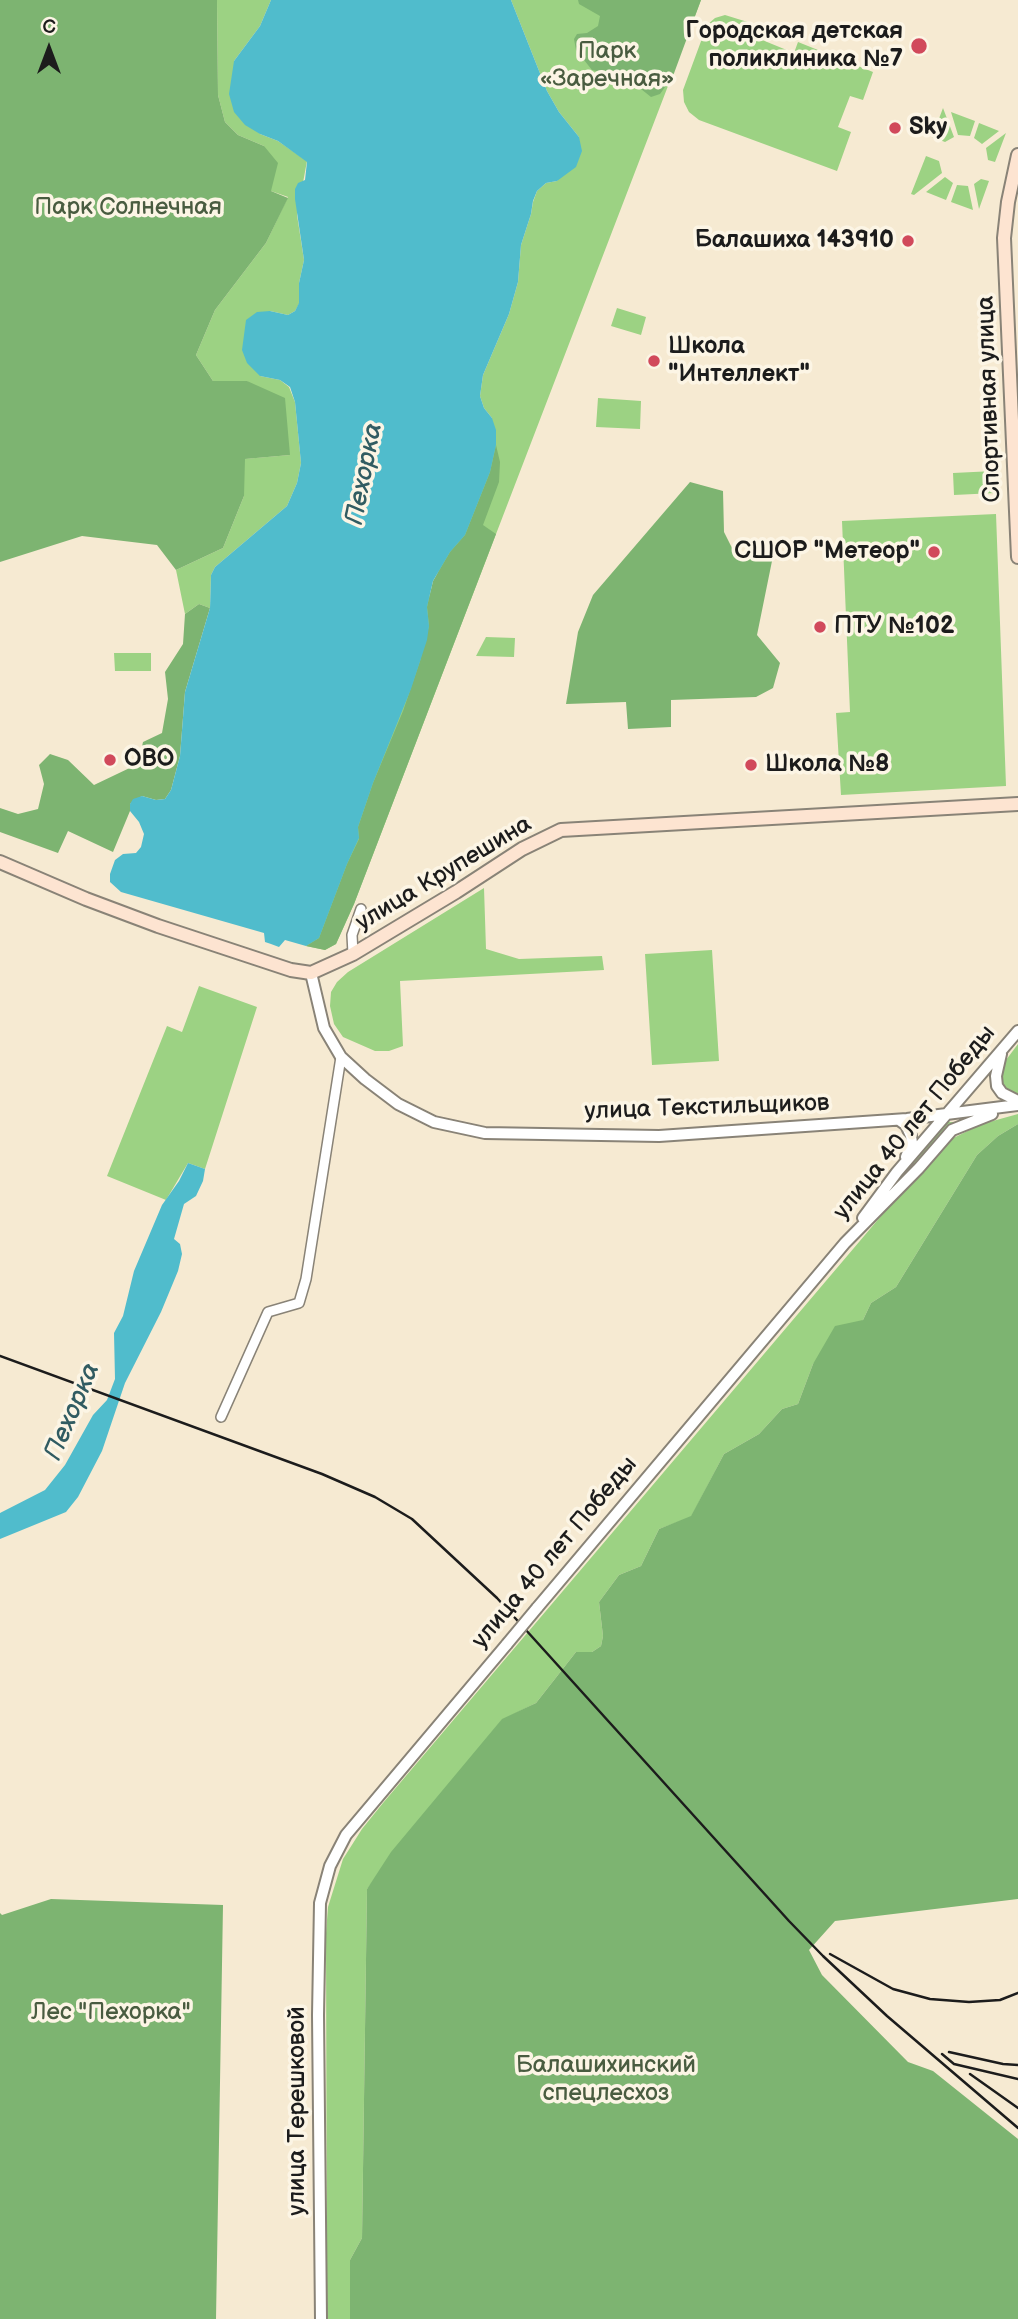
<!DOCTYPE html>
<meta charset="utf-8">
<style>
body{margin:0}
#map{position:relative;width:1018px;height:2319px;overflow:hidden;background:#f6ead2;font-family:"Balsamiq Sans",sans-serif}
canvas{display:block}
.north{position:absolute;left:14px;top:14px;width:70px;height:70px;-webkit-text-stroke:5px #fcf5e5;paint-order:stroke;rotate:0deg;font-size:19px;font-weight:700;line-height:28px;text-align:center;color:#1c1c1c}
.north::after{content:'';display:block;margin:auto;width:24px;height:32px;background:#1c1c1c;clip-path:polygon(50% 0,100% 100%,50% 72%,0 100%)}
</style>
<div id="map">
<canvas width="1018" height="2319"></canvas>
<div class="north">С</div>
</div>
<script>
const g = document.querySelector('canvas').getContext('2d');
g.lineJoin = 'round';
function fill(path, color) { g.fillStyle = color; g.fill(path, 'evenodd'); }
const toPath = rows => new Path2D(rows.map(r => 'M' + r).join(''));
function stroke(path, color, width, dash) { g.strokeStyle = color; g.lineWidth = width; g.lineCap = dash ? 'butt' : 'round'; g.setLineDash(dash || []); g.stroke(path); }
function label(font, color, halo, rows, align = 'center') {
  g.font = font + ' "Balsamiq Sans",sans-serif'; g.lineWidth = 7; g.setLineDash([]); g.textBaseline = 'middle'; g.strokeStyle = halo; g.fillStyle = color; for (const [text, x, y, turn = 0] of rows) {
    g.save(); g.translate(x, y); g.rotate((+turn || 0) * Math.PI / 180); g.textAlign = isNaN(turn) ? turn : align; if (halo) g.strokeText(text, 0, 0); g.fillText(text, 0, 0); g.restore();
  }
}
fill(toPath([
 [217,0,271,0,260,26,234,61,260,134,278,141,307,161,297,215,304,260,299,283,299,304,295,311,288,315,270,311,260,376,280,380,289,387,295,402,301,463,297,483,287,506,215,567,211,575,210,608,199,604,185,614,176,570,223,548,244,496,244,459,290,455,247,381,213,381,196,355,215,310,266,243,288,197,271,191,264,146,238,135,225,122,218,95],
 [511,0,701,0,354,904,336,944,325,950,306,946,492,418,484,408,480,396,483,375,509,314,518,282,521,245,531,214,533,202,537,191,546,183,557,181,579,137,559,112,547,91],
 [725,15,754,24,750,35,794,53,798,42,873,72,863,100,850,96,838,127,851,132,837,171,699,120,689,112,684,102,683,90,707,25,715,18],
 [943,108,954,137,945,142,932,137],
 [951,112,975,121,970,136,958,135],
 [979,123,999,131,982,144,974,138],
 [1006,133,995,162,988,160,986,148],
 [926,156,939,161,942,173,914,195,911,194],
 [945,177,953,183,946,200,926,192],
 [981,179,989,181,979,209,974,184],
 [957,185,968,186,973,210,951,202],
 [617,308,646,317,641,335,611,326],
 [598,398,641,401,640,429,596,427],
 [994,471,995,493,954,495,953,473],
 [996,514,1006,786,841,795,836,713,850,712,842,521],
 [486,637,515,638,514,657,476,656],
 [114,653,151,653,151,671,115,671],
 [484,888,486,949,519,959,602,956,604,970,400,981,403,1046,389,1051,375,1051,343,1037,334,1024,330,1006,331,992,337,982,348,972],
 [712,950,719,1061,652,1065,645,954],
 [199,986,257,1007,205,1169,188,1163,166,1200,107,1176,167,1026,182,1032],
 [1018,1044,1018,1096,1006,1091,1001,1085,1000,1068],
 [1018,1114,1018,1124,998,1136,977,1155,896,1287,871,1303,863,1320,813,1364,798,1404,782,1409,759,1434,724,1454,691,1517,659,1529,641,1566,619,1575,599,1602,603,1636,601,1646,592,1652,576,1652,536,1703,502,1720,367,1889,362,2238,350,2260,350,2319,327,2319,326,1933,328,1907,343,1859,362,1829,383,1803,943,1143,982,1124],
 [945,1122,955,1122,948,1127,916,1164,893,1185]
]), '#9cd283');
fill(toPath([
 [0,0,217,0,218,95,225,122,238,135,264,146,278,163,271,191,288,198,266,243,215,310,196,355,213,381,247,381,285,398,290,455,245,459,244,496,223,548,176,570,157,545,82,536,0,562],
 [578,0,701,0,673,76,660,94,651,97,641,89,636,80,592,70,576,50,574,39,577,34,587,33,598,26,600,16,579,4],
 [496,445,500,462,499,482,483,525,496,534,354,904,336,944,325,950,306,946,319,938,347,864,359,839,358,827,373,783,403,711,420,661,429,626,427,607,433,581,450,552,465,535,490,472],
 [690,482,723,491,724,532,733,550,760,560,772,561,757,635,780,663,773,688,756,697,671,700,671,727,628,729,626,702,566,704,578,632,593,595],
 [199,604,210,608,185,692,180,756,171,790,165,799,156,800,142,796,130,804,130,811,113,852,68,831,58,853,0,832,0,808,18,814,38,809,44,784,39,765,50,754,68,760,94,785,138,764,143,742,162,733,168,699,165,672,183,644,185,614],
 [1018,1124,1018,1899,835,1921,809,1950,822,1975,908,2062,933,2071,1018,2139,1018,2319,350,2319,350,2260,362,2238,367,1889,391,1852,502,1719,536,1703,576,1652,592,1652,601,1646,603,1636,599,1602,619,1575,641,1566,659,1529,691,1516,724,1454,759,1434,782,1409,798,1404,813,1364,835,1326,863,1320,871,1303,896,1287,977,1155,998,1136],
 [51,1899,223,1905,216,2319,0,2319,0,1913,2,1915]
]), '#7db471');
fill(toPath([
 [271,0,511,0,547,91,559,112,579,137,582,151,576,167,557,181,546,183,537,191,533,201,531,214,521,245,518,282,509,314,483,375,480,396,484,408,492,418,496,430,496,445,490,472,465,535,450,552,433,581,427,607,429,626,427,640,411,689,373,783,358,827,359,838,347,864,319,938,306,946,285,940,279,947,271,944,265,942,264,933,121,892,110,882,110,874,115,860,123,854,136,853,141,847,144,834,139,822,130,811,130,804,133,799,142,796,156,800,165,799,171,790,180,756,185,692,210,608,211,575,215,567,287,506,297,483,301,463,295,402,290,387,280,380,260,376,247,363,242,350,246,320,257,312,270,311,288,315,295,311,299,303,299,283,304,260,295,199,295,189,298,183,305,180,307,162,278,141,260,134,245,125,234,112,229,94,234,61,260,26],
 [188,1163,205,1169,203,1181,196,1196,184,1204,174,1239,180,1244,182,1254,178,1271,161,1312,125,1383,102,1451,78,1497,66,1512,0,1539,0,1513,45,1490,65,1465,93,1415,107,1400,115,1379,114,1333,123,1316,134,1271,162,1205,179,1181]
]), '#50bccc');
const minor = toPath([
 [353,954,352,935,361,909],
 [221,1417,268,1312,299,1303,306,1279,341,1057]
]);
const tertiary = toPath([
 [311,973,324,1028,341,1057,365,1079,398,1104,434,1122,485,1133,659,1136,907,1119,1018,1105],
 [1001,1054,996,1076,997,1086,1002,1093,1018,1101],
 [899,1120,906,1125,911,1136,912,1143,906,1157],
 [863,1218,897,1172,1018,1031],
 [537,1608,845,1243,919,1168,952,1130,992,1114],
 [321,2319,318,2015,320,1903,330,1866,346,1835,507,1644]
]);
const secondary = toPath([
 [1018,155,1008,202,1004,238,1018,557],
 [0,862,86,899,158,926,291,970,311,973,353,954,456,892,522,849,561,830,1018,804]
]);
stroke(minor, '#898377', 12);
stroke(tertiary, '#898377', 14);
stroke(secondary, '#898377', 16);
stroke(minor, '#fff', 9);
stroke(tertiary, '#fff', 10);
stroke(secondary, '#fde4d1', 12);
stroke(toPath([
 [0,1356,322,1474,375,1497,412,1519,497,1598,789,1921,823,1956,887,2016,1018,2128],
 [830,1954,893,1989,930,1999,969,2002,1000,2000,1018,1993],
 [949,2052,1003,2064,1018,2065],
 [942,2054,954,2064,1018,2079],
 [970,2074,1018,2108]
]), '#1c1c1c', 2.5);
const tertiaryBridge = toPath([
 [507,1644,537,1608]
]);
stroke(tertiaryBridge, '#898377', 14, []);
stroke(tertiaryBridge, '#fff', 10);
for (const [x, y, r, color] of [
 [919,46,9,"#d1495b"],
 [895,128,7,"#d1495b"],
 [908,241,7,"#d1495b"],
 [654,361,7,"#d1495b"],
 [934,552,7,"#d1495b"],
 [820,627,7,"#d1495b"],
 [110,760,7,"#d1495b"],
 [751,765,7,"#d1495b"]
]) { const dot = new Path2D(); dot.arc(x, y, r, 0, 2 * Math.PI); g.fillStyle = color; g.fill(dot); stroke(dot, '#fcf5e5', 2.5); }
label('bold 24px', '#1c1c1c', '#fcf5e5', [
 ["Городская детская",903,32,"right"],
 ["поликлиника №7",903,60,"right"],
 ["Sky",909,128],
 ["Балашиха 143910",894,241,"right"],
 ["Школа",668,347],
 ["\"Интеллект\"",668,375],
 ["СШОР \"Метеор\"",920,552,"right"],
 ["ПТУ №102",834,627],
 ["ОВО",124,760],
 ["Школа №8",765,765]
], 'left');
label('24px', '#495c40', '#fcf5e5', [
 ["Парк",607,52],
 ["«Заречная»",607,80],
 ["Парк Солнечная",128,208],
 ["Лес \"Пехорка\"",111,2013],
 ["Балашихинский",606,2066],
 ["спецлесхоз",606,2094]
]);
label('24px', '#1c1c1c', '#fcf5e5', [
 ["Спортивная улица",990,399,-92],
 ["улица Крупешина",444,874,-31],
 ["улица Текстильщиков",707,1108,-2],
 ["улица 40 лет Победы",915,1123,-51],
 ["улица 40 лет Победы",555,1553,-50],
 ["улица Терешковой",298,2111,-90]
]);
label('italic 26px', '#315c62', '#fcf5e5', [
 ["Пехорка",365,474,-79],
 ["Пехорка",73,1412,-67]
]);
</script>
